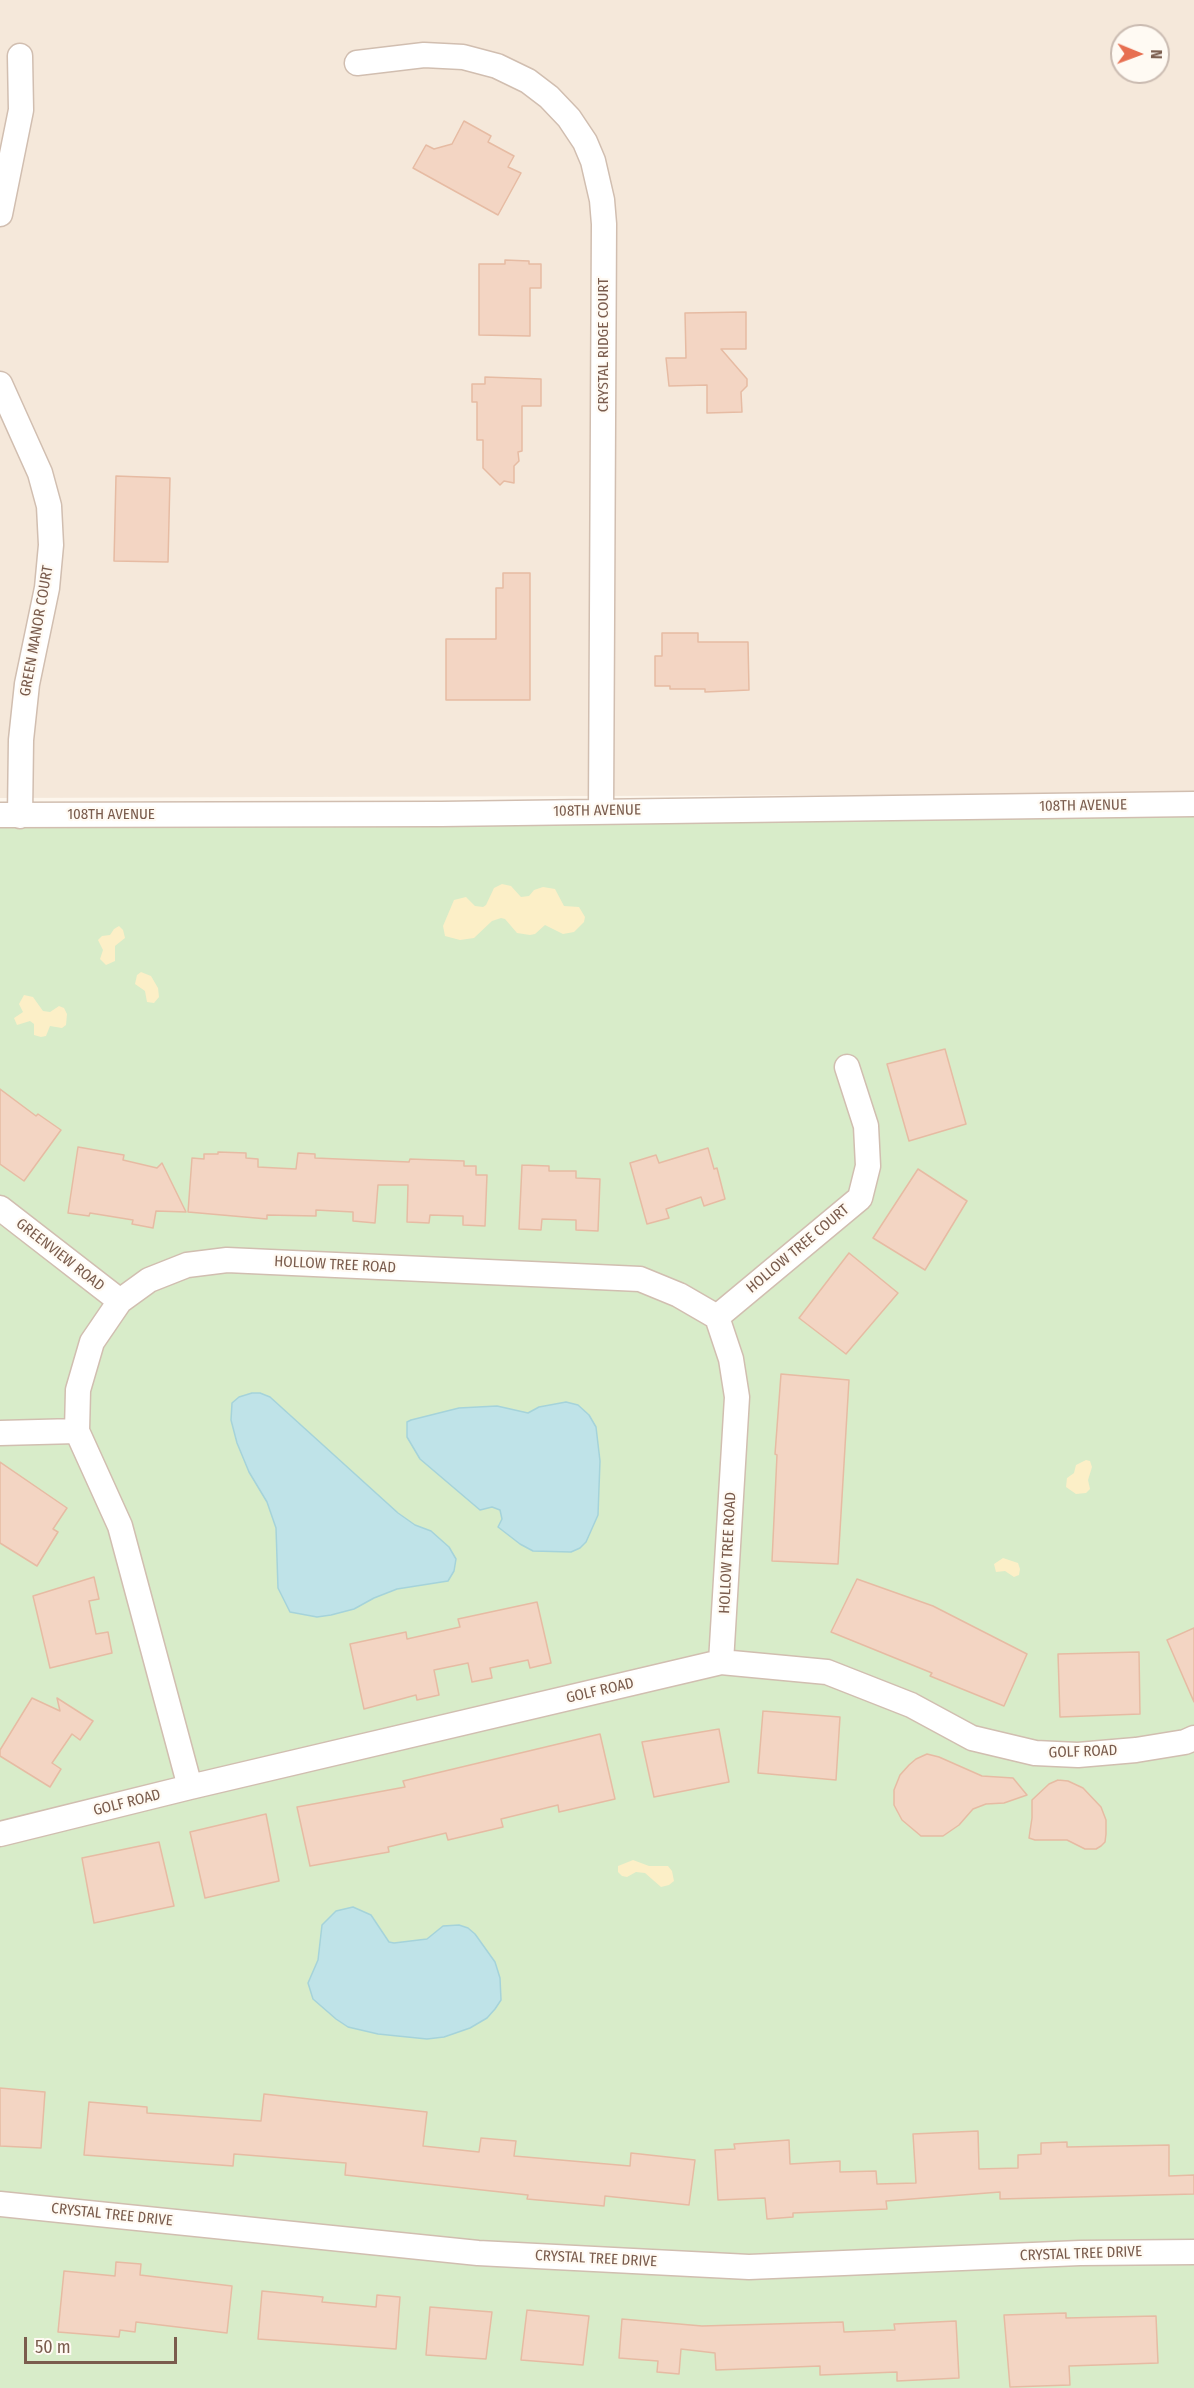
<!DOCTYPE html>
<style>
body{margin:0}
#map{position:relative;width:1194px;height:2388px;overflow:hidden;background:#fdf6ec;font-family:"Fira Sans Condensed",sans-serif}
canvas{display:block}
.north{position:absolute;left:1110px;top:24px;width:60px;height:60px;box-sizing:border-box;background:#fffaf3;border:2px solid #cabbb1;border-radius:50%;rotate:91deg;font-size:16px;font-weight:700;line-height:24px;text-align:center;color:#7a5c4d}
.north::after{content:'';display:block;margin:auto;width:21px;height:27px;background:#e76f51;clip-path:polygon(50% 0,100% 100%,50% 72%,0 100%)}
.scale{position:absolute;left:24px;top:2337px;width:153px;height:27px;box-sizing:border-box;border:3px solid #7a5c4d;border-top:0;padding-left:8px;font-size:18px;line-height:21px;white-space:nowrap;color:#7a5c4d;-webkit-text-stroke:4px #fffaf3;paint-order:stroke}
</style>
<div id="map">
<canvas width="1194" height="2388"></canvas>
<div class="north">N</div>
<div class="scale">50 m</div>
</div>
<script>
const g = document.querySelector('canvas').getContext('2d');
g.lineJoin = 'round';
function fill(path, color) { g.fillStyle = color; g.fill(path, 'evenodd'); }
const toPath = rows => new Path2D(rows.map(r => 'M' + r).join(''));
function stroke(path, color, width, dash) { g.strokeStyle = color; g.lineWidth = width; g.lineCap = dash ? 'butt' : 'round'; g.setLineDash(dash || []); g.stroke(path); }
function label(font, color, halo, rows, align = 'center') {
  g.font = font + ' "Fira Sans Condensed",sans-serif'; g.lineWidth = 4.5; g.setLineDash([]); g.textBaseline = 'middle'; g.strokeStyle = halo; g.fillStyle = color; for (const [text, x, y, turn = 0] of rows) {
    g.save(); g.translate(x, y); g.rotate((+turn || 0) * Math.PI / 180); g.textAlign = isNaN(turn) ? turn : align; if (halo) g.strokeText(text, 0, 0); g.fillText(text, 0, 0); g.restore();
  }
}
fill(toPath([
 [0,0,1194,0,1194,794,0,798],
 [1122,36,1158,36,1158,72,1122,72]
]), '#f5e8da');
fill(toPath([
 [1194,804,1194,2388,0,2388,0,819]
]), '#d8ecc9');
fill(toPath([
 [502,884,511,886,521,897,529,896,534,890,543,887,555,889,564,906,579,907,585,917,584,922,574,932,563,934,545,925,535,934,530,935,517,933,505,919,501,918,492,921,474,938,460,940,445,936,443,926,454,900,466,897,475,906,483,907,486,905,494,888],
 [119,926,123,930,125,938,115,946,115,961,106,965,100,959,103,950,98,940,102,936,110,935,114,929],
 [141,972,151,976,158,988,159,997,154,1003,147,1002,145,991,135,984,137,975],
 [24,995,33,997,43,1011,50,1012,59,1006,64,1008,67,1014,66,1025,62,1028,50,1026,46,1036,41,1037,34,1035,34,1024,30,1021,17,1025,14,1018,23,1012,19,1004],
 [1086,1460,1090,1461,1092,1467,1088,1480,1090,1489,1086,1493,1076,1494,1066,1487,1067,1478,1074,1473,1076,1465],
 [1003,1558,1018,1563,1020,1569,1019,1575,1014,1577,1005,1571,996,1572,994,1564],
 [633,1860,649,1866,668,1866,672,1871,674,1881,669,1885,661,1887,645,1873,636,1872,627,1877,622,1876,618,1872,618,1866]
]), '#fcefc7');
const water = toPath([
 [252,1393,260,1393,270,1397,398,1513,415,1525,431,1531,449,1547,456,1559,454,1571,448,1581,397,1589,374,1598,354,1609,331,1615,317,1617,290,1612,278,1588,276,1528,267,1502,249,1472,237,1443,231,1420,232,1403,239,1397,252,1393],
 [566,1402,578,1405,589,1415,596,1427,600,1461,598,1515,586,1542,580,1548,571,1552,533,1551,520,1544,498,1527,502,1519,500,1510,492,1507,480,1510,420,1459,407,1437,407,1422,411,1420,459,1408,497,1406,528,1413,539,1407,566,1402],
 [353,1907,371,1915,389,1942,394,1943,427,1939,443,1926,459,1925,468,1928,475,1934,495,1962,500,1978,501,2000,495,2009,487,2018,470,2028,444,2037,427,2039,378,2034,348,2027,336,2019,313,1999,308,1983,318,1960,322,1925,336,1911,353,1907]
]);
fill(water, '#bfe3e8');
stroke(water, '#a5d3da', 1.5);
const building = toPath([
 [464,121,491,136,488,142,514,156,508,167,521,173,498,215,413,168,426,145,434,149,452,144,464,121],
 [505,260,529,261,529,264,541,264,541,288,530,288,530,336,479,335,479,264,505,264,505,260],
 [746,312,746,349,721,349,747,379,747,386,741,392,742,412,707,413,707,385,669,386,666,358,686,358,685,313,746,312],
 [485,377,541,379,541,406,522,406,522,451,518,452,519,461,514,466,514,483,504,481,500,485,483,468,483,440,477,440,477,402,472,402,472,384,485,384,485,377],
 [116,476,170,478,168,562,114,561,116,476],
 [503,573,530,573,530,700,446,700,446,639,496,639,496,588,503,588,503,573],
 [662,633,698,633,698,642,748,642,749,690,705,692,705,689,670,689,670,686,655,686,655,656,662,656,662,633],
 [945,1049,966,1124,909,1141,887,1064,945,1049],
 [0,1089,36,1116,38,1114,61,1130,24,1181,0,1164,0,1089],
 [78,1147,124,1155,123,1160,157,1168,162,1163,186,1212,156,1211,153,1228,132,1224,133,1220,90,1213,89,1216,68,1213,78,1147],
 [708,1148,714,1169,717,1168,725,1199,704,1206,701,1197,666,1209,669,1218,647,1224,630,1163,656,1155,659,1163,708,1148],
 [218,1152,246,1153,246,1158,258,1159,258,1167,296,1169,298,1153,315,1154,315,1158,409,1162,410,1159,464,1161,464,1166,476,1166,476,1175,487,1175,485,1226,463,1225,463,1216,430,1215,429,1223,407,1222,408,1185,378,1185,375,1223,353,1221,353,1212,316,1210,316,1216,267,1215,267,1219,188,1212,192,1158,204,1159,204,1154,218,1154,218,1152],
 [522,1165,549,1166,549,1171,576,1171,576,1178,600,1179,598,1231,576,1230,576,1220,542,1219,541,1230,519,1229,522,1165],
 [918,1169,967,1201,925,1270,873,1238,918,1169],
 [849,1253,898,1293,846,1354,799,1318,849,1253],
 [781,1374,849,1380,838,1564,772,1561,777,1455,775,1454,781,1374],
 [0,1462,67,1508,53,1529,58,1532,37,1566,0,1543,0,1462],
 [94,1577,99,1599,89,1601,96,1634,108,1632,112,1653,50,1668,33,1596,94,1577],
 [857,1579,933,1606,1027,1654,1004,1706,930,1676,932,1673,831,1632,857,1579],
 [537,1602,551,1663,530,1668,528,1660,490,1668,492,1678,472,1682,468,1663,434,1670,439,1695,417,1700,416,1695,364,1709,350,1644,406,1632,407,1639,460,1627,458,1619,537,1602],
 [1194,1628,1194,1702,1167,1640,1194,1628],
 [1139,1652,1140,1714,1060,1717,1058,1654,1139,1652],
 [32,1698,60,1711,57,1698,93,1721,80,1740,72,1734,52,1763,61,1769,50,1787,0,1756,0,1750,32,1698],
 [763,1711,840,1717,836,1780,758,1773,763,1711],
 [719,1729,729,1782,654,1797,642,1742,719,1729],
 [600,1734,615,1799,559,1812,558,1805,501,1819,503,1827,448,1840,446,1833,388,1847,389,1852,310,1866,297,1807,405,1787,403,1781,600,1734],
 [927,1754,939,1757,982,1776,1013,1778,1027,1795,1004,1803,986,1804,973,1809,959,1825,943,1836,921,1836,902,1820,894,1805,894,1790,900,1775,909,1765,916,1759,927,1754],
 [1058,1780,1068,1781,1083,1788,1101,1807,1106,1820,1106,1834,1105,1842,1101,1846,1096,1849,1085,1849,1067,1840,1035,1840,1029,1838,1032,1818,1032,1800,1049,1784,1058,1780],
 [266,1814,279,1881,205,1898,190,1832,266,1814],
 [159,1842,174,1906,94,1923,82,1858,159,1842],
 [0,2088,45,2092,41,2148,0,2146,0,2088],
 [264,2094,427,2112,423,2146,479,2152,481,2138,516,2141,514,2156,630,2166,631,2153,695,2160,689,2205,605,2196,604,2206,527,2199,528,2195,345,2175,346,2163,234,2154,233,2166,84,2155,89,2102,147,2107,147,2113,261,2121,264,2094],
 [978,2131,979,2169,1018,2168,1018,2155,1041,2154,1041,2143,1067,2142,1067,2147,1169,2145,1169,2176,1194,2175,1194,2194,1000,2199,1000,2192,886,2201,887,2209,793,2213,793,2217,767,2219,765,2198,718,2200,715,2150,735,2149,734,2144,789,2140,790,2164,840,2161,840,2172,876,2171,877,2184,916,2183,913,2134,978,2131],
 [116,2262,141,2264,140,2275,232,2286,227,2333,136,2322,135,2332,120,2330,119,2337,58,2332,64,2271,115,2276,116,2262],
 [262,2291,323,2297,322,2302,376,2307,377,2295,400,2297,396,2349,258,2339,262,2291],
 [430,2307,492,2312,486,2359,426,2355,430,2307],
 [527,2310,589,2316,583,2365,521,2360,527,2310],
 [1066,2313,1066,2318,1156,2316,1158,2363,1069,2366,1070,2385,1010,2387,1004,2315,1066,2313],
 [622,2319,702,2326,843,2322,844,2332,895,2330,894,2324,956,2321,959,2378,897,2381,897,2372,820,2375,820,2366,716,2370,715,2353,681,2349,679,2374,657,2372,658,2361,619,2358,622,2319]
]);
fill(building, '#f3d5c3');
stroke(building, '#e6bba3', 1.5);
const minor = toPath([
 [357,63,424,55,463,57,497,66,528,81,549,97,569,118,585,142,593,161,602,200,604,224,601,811],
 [0,214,21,110,20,56],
 [0,384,40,473,49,506,51,545,47,588,27,684,21,740,20,816],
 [0,815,441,814,1194,804],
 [0,1208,120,1301],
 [717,1317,860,1198,868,1166,866,1126,847,1067],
 [0,1433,77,1431],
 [190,1787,120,1526,77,1431,78,1390,92,1342,120,1301,149,1280,187,1265,227,1260,640,1279,679,1295,717,1317,731,1359,737,1397,721,1662],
 [0,1834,190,1787,721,1662,827,1672,911,1705,972,1738,1035,1753,1078,1755,1136,1750,1185,1742,1194,1738],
 [0,2204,478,2253,749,2267,1080,2253,1194,2252]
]);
stroke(minor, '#d1beb0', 27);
stroke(minor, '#fff', 24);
label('15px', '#7a5c4d', '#fffaf3', [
 ["CRYSTAL RIDGE COURT",604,345,-90],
 ["GREEN MANOR COURT",37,631,-80],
 ["108TH AVENUE",1083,806,-1],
 ["108TH AVENUE",597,811,-1],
 ["108TH AVENUE",111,815],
 ["HOLLOW TREE COURT",798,1249,-40],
 ["GREENVIEW ROAD",60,1255,38],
 ["HOLLOW TREE ROAD",335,1265,3],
 ["HOLLOW TREE ROAD",728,1553,-87],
 ["GOLF ROAD",600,1691,-13],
 ["GOLF ROAD",1083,1752,-2],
 ["GOLF ROAD",127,1803,-14],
 ["CRYSTAL TREE DRIVE",112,2215,6],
 ["CRYSTAL TREE DRIVE",1081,2254,-2],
 ["CRYSTAL TREE DRIVE",596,2259,3]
]);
</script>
